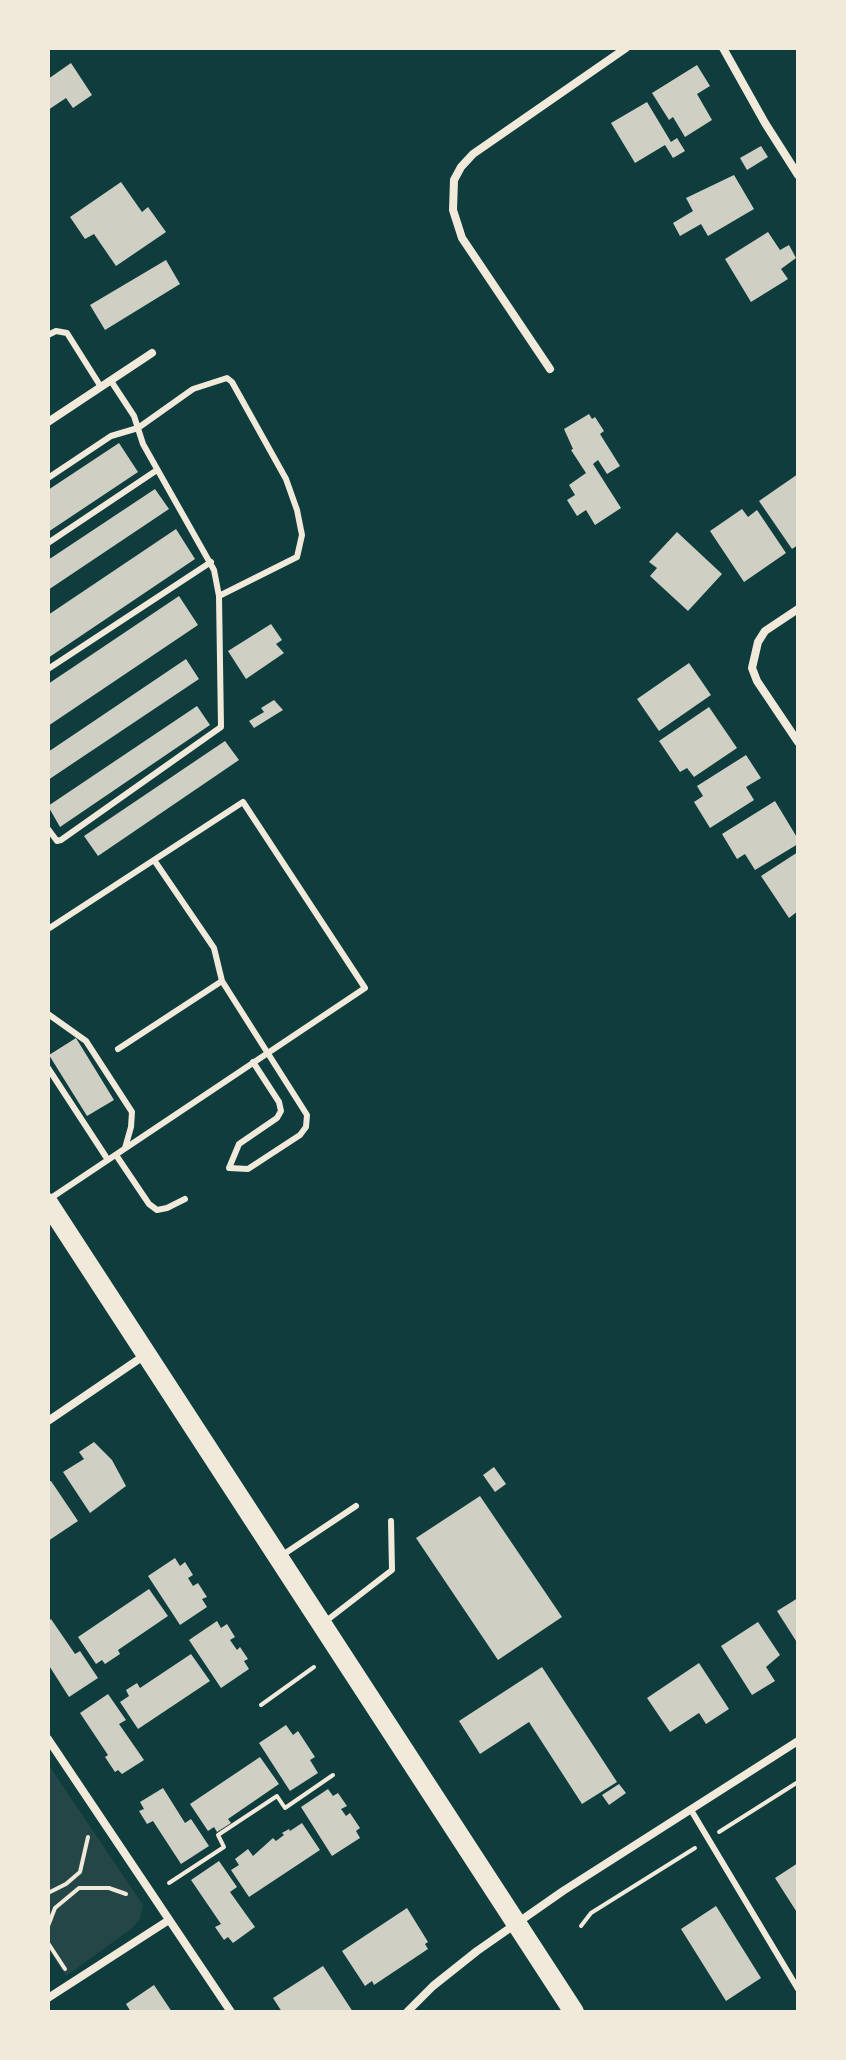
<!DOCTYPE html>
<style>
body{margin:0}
#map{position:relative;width:846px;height:2060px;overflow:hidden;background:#0f3d3e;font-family:"DejaVu Sans",sans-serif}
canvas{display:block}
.frame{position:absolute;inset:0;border:50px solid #f1e9da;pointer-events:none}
</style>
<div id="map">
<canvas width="846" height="2060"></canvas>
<div class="frame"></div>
</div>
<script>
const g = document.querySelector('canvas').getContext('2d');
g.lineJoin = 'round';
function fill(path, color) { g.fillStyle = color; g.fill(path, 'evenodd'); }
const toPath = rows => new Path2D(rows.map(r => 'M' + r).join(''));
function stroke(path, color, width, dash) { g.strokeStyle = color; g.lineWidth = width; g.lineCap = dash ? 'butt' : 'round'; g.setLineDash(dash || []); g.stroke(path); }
fill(toPath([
 [48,1764,143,1905,140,1919,131,1929,66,1976,48,1949]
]), '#244646');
fill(toPath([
 [71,63,92,95,73,108,66,98,48,110,48,79],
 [697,65,710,86,697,94,712,120,685,137,673,117,669,120,652,93],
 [647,102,671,142,677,138,685,151,673,158,665,145,635,163,611,123],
 [761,146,768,157,747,170,740,158],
 [734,175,754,209,708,236,701,224,680,236,673,223,693,211,686,198],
 [121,182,142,212,148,207,166,232,116,266,94,234,85,239,70,217],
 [768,232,780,250,789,245,796,258,781,269,788,279,751,302,725,259],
 [166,260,180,284,105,330,90,305],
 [589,414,592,419,595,417,604,431,600,434,620,466,607,474,598,460,593,464,621,508,595,525,586,510,577,516,567,500,575,495,569,485,586,473,571,450,573,449,564,429],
 [119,443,138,472,48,532,48,490],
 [798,474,798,545,792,549,759,501],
 [155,489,169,509,48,590,48,560],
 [742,509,748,517,757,510,786,553,744,582,710,531],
 [176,529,195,559,48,658,48,615],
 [677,532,722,574,688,611,650,576,657,568,649,562],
 [179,596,198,625,48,726,48,684],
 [271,624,282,640,276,644,284,653,246,679,228,651],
 [186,659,199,679,48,780,48,752],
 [689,663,711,695,659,731,637,699],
 [274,700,283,710,254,728,249,721,264,712,261,708],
 [197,706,210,725,60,827,48,806],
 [709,707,737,748,694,777,687,768,680,772,659,741],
 [225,741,239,760,98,856,84,836],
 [746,755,761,778,746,787,754,800,710,828,694,802,703,796,697,786],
 [775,801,798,839,798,844,755,870,745,854,737,859,722,834],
 [798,852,798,911,789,918,761,876],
 [76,1038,114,1100,87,1116,49,1055],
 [94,1442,112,1460,126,1486,90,1513,63,1472,84,1459,79,1452],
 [494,1467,506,1484,495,1492,483,1475],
 [51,1481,78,1521,48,1541,48,1482],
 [480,1496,562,1617,498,1660,416,1538],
 [175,1558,180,1566,185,1562,193,1575,188,1578,193,1586,198,1583,207,1597,202,1599,207,1607,180,1625,148,1576],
 [149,1589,168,1616,118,1650,120,1654,105,1664,102,1660,96,1664,78,1637],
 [798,1598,798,1644,777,1611],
 [51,1619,75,1654,80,1651,98,1678,69,1697,48,1664,48,1622],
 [217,1621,221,1628,227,1624,235,1637,230,1640,237,1650,240,1647,248,1659,244,1661,249,1669,221,1688,189,1640],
 [758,1622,780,1655,766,1667,775,1681,752,1695,721,1646],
 [191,1654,210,1681,138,1729,120,1702,129,1696,126,1690,137,1683,140,1688],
 [699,1663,729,1709,706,1724,699,1713,670,1732,647,1698],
 [542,1667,617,1782,582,1804,529,1722,480,1754,459,1721],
 [108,1694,126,1720,119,1724,144,1760,122,1774,118,1770,115,1772,105,1757,108,1755,80,1713],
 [286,1725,293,1735,298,1731,315,1757,310,1760,318,1773,290,1791,259,1743],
 [260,1757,279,1784,228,1819,231,1823,217,1832,214,1827,208,1831,190,1804],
 [619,1784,626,1793,609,1805,602,1795],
 [163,1788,185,1823,191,1819,209,1846,181,1864,153,1821,147,1824,139,1811,144,1809,140,1802],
 [328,1789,333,1796,338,1793,347,1806,341,1809,346,1816,350,1813,360,1828,356,1831,360,1838,332,1856,301,1807],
 [302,1823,320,1850,249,1897,231,1870,239,1865,235,1859,248,1849,253,1856,273,1838,276,1841,284,1835,282,1833,289,1829,290,1831],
 [219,1861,237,1887,230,1892,255,1927,233,1943,228,1937,224,1940,215,1927,221,1924,191,1880],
 [798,1863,798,1914,775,1878],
 [716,1906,761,1978,726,2001,681,1929],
 [407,1908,428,1942,425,1944,428,1949,374,1985,372,1981,365,1986,342,1951],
 [323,1966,353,2012,282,2012,273,1998],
 [154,1985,172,2012,131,2012,126,2004]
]), '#cfcfc3');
stroke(toPath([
 [261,1705,314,1667],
 [719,1832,798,1782],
 [169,1883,224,1847,218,1835,277,1796,285,1808,333,1775],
 [48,1893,66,1884,80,1872,88,1837],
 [48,1926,55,1908,79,1888,109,1888,126,1894],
 [581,1926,591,1913,695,1848],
 [48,1943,65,1969]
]), '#f1e9da', 4);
stroke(toPath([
 [48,335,56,331,67,333,101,387],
 [48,478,111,436,138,428,193,389,227,378,232,382,286,479,297,510,302,535,297,557,219,596],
 [48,543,157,470],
 [48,669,211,562],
 [48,829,57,841,61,840,221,727,219,596,214,570,143,444,134,416,111,381],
 [154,860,214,948,222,981],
 [48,929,243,802,365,988,48,1200],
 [48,1014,86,1041,132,1112,131,1127,125,1148],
 [118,1049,222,981,307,1115,306,1127,300,1135,248,1169,229,1168,239,1144,277,1118,281,1111,279,1102,253,1062],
 [48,1068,108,1160],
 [116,1155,149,1204,157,1210,167,1208,185,1199],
 [281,1556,356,1506],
 [326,1621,392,1570,391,1521],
 [691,1810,798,1989]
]), '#f1e9da', 6);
stroke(toPath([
 [723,48,765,123,798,175],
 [550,369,462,238,453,210,454,180,461,167,473,154,626,48],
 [48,422,152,353],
 [798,609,765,631,758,642,752,668,757,681,798,742],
 [48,1421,145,1355],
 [48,1739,231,2012],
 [48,1998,169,1920],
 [407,2012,433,1986,477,1951,563,1891,798,1741]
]), '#f1e9da', 8);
stroke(toPath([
 [48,1203,574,2012]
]), '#f1e9da', 20);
</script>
